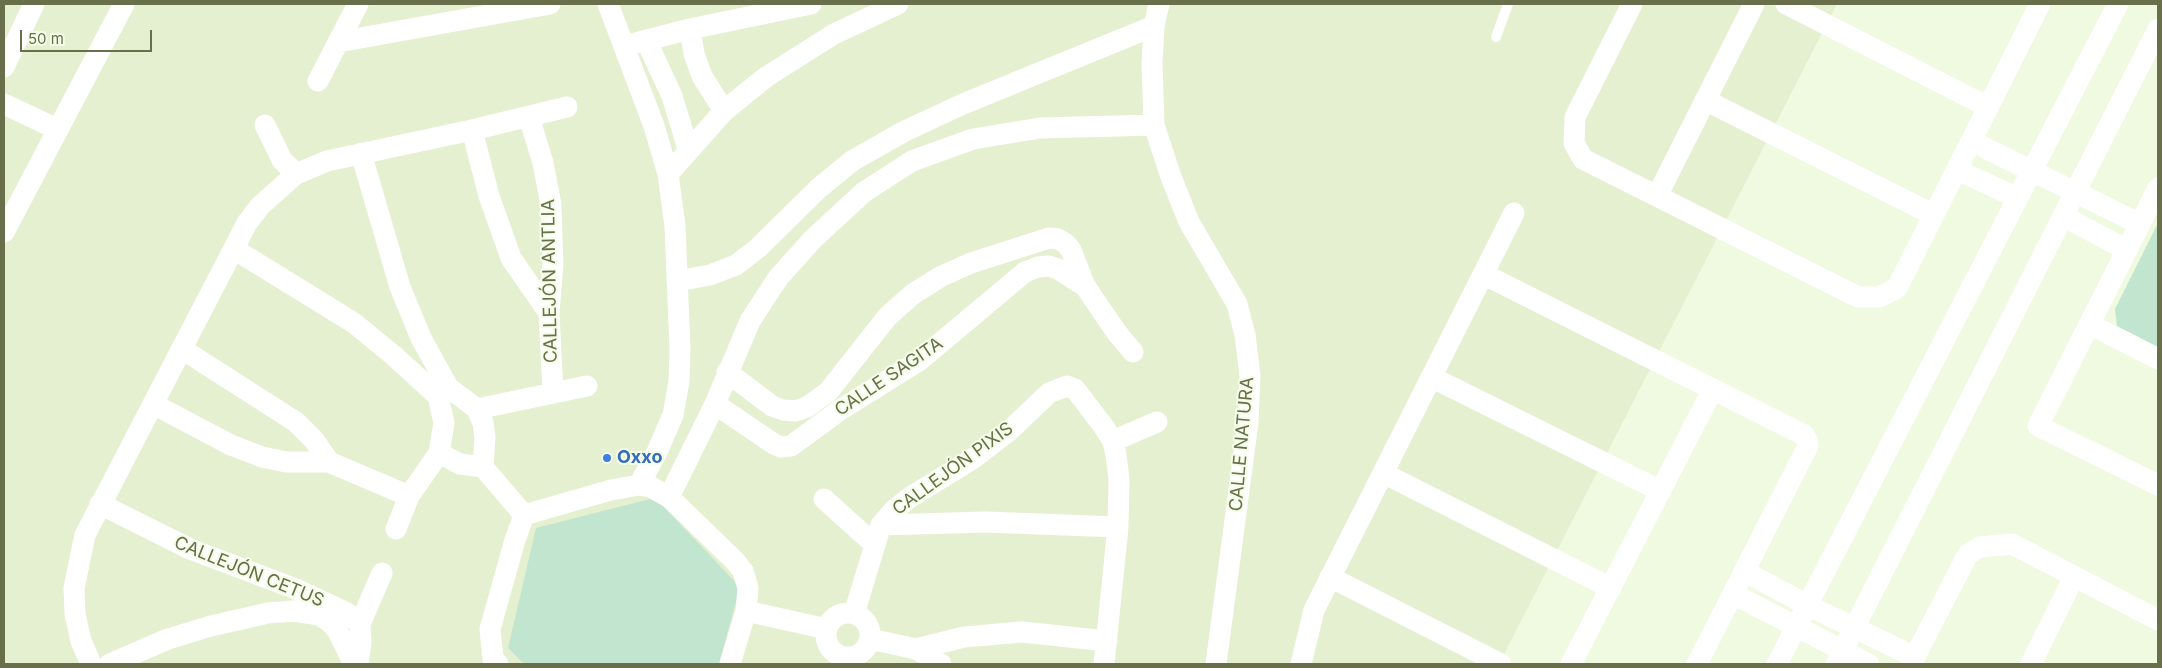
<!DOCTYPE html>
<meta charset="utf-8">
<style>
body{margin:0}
#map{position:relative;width:2162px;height:668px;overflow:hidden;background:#f0fae1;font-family:Inter,sans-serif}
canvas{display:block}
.frame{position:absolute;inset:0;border:5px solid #696e4b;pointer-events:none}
.scale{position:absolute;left:20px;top:30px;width:132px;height:22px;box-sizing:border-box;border:2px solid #696e4b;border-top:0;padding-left:6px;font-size:15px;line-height:18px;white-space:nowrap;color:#696e4b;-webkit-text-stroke:4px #f4fde7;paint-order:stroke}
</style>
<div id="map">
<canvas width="2162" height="668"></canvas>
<div class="frame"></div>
<div class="scale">50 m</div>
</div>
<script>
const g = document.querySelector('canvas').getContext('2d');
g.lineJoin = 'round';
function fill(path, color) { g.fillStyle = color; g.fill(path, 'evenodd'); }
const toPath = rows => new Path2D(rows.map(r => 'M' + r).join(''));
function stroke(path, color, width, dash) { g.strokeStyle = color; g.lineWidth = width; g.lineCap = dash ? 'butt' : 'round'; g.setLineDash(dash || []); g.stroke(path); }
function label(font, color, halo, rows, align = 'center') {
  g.font = font + ' Inter,sans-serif'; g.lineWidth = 4; g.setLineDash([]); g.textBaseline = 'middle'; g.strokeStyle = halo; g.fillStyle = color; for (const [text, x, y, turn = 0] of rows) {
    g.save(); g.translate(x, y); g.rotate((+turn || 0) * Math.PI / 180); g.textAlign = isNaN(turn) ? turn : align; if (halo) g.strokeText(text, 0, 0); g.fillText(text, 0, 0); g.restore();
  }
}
fill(toPath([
 [4,4,1837,4,1499,664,4,664]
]), '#e5f0d0');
fill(toPath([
 [2158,223,2158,347,2117,326,2115,309],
 [650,499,663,506,740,587,719,664,524,664,508,648,536,528]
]), '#c2e5d0');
stroke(toPath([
 [1496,37,1508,4]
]), '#fff', 10);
stroke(toPath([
 [608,4,654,126,668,174,675,226,680,349,679,381,673,415,657,452,639,485],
 [1159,4,1154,26,1152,64,1154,125,1171,177,1189,222,1237,304,1245,335,1250,375,1248,422,1216,664],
 [1632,4,1575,117,1574,143,1583,159,1858,297,1879,297,1897,288,2040,4],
 [1786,4,1988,107],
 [690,29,694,54,702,76,724,111],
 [646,40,672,96,688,149],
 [338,42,550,4],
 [624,46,690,29,811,4],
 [4,67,34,4],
 [318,81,358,4],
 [1705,100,1934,215],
 [4,104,57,129],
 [529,117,543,163,551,205,553,264,549,313,553,392],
 [265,125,282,160,296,174],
 [472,130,489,196,511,258,549,313],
 [1971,141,2140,224],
 [361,153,400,287,421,338,448,387,477,409,483,423,485,437,483,467,524,515],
 [1957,170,2018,198],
 [668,174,724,111,766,77,834,34,898,4],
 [2158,188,2038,426,2158,485],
 [1657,196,1754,4],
 [2063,216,2127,250],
 [4,232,124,4],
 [234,249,354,323,393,355,438,396,444,423,439,453],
 [1483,274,1804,435,1807,441,1808,446,1697,664],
 [677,281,710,275,736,265,758,248,819,188,852,161,903,132,963,104,1154,26],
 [2089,324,2158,359],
 [182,349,296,422,314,440,329,462],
 [727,372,772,406,783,410,795,411,807,407,828,392,888,316,913,294,940,277,971,263,1049,238,1058,239,1065,243,1071,250,1085,286,1117,333,1133,352],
 [1431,377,1661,491],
 [153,404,231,445,262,457,286,462,329,462,409,496,439,453,460,464,483,467],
 [715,404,774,444,781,447,791,446,840,410,920,360,1025,272,1038,267,1049,266,1058,269,1085,286],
 [477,409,587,386],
 [1113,441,1157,422],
 [1383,473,1611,588],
 [669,497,715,404,750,321,778,278,813,239,864,192,912,161,973,139,1040,128,1154,125],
 [824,499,874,544],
 [100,504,190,549,296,589,347,613,360,624,361,643,358,664],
 [881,525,893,511,909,498,974,458,1009,431,1049,393,1067,386,1075,389,1104,427,1113,441,1116,455,1119,479,1118,527,1104,664],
 [396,529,409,496],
 [1744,571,1807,605,1915,657],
 [1330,577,1501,664],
 [1733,594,1869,664],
 [746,611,827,629],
 '826 635a22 22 0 1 1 44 0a22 22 0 1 1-44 0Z',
 [854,614,881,525,985,522,1118,527],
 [360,624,382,573],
 [870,639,916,649,941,664],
 [916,649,964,637,1022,632,1107,641],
 [91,664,81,641,75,614,74,588,85,535,247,223,260,206,296,174,327,161,472,130,567,107],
 [110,664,168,639,211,626,268,613,293,611,320,615,331,623,337,630,354,664],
 [498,664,493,659,490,629,515,540,524,515,611,490,639,485,651,487,669,497,735,561,743,571,748,588,746,611,730,664],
 [1301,664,1314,610,1514,213],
 [1571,664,1713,389],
 [1777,664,2118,4],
 [1836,664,2158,29],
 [1911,664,1968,554,1980,547,2012,544,2158,620],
 [2031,664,2074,577]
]), '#fff', 21);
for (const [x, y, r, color] of [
 [607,458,5,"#3f7fe0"]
]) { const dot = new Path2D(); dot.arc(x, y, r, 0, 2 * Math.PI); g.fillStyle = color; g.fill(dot); stroke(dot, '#f4fde7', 2); }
label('18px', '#696e4b', '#f4fde7', [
 ["CALLEJÓN ANTLIA",550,281,-91],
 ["CALLE SAGITA",889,377,-34],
 ["CALLE NATURA",1242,444,-85],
 ["CALLEJÓN PIXIS",953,469,-36],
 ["CALLEJÓN CETUS",249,572,22]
]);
label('bold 18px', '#366cbe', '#f4fde7', [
 ["Oxxo",617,458]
], 'left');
</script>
